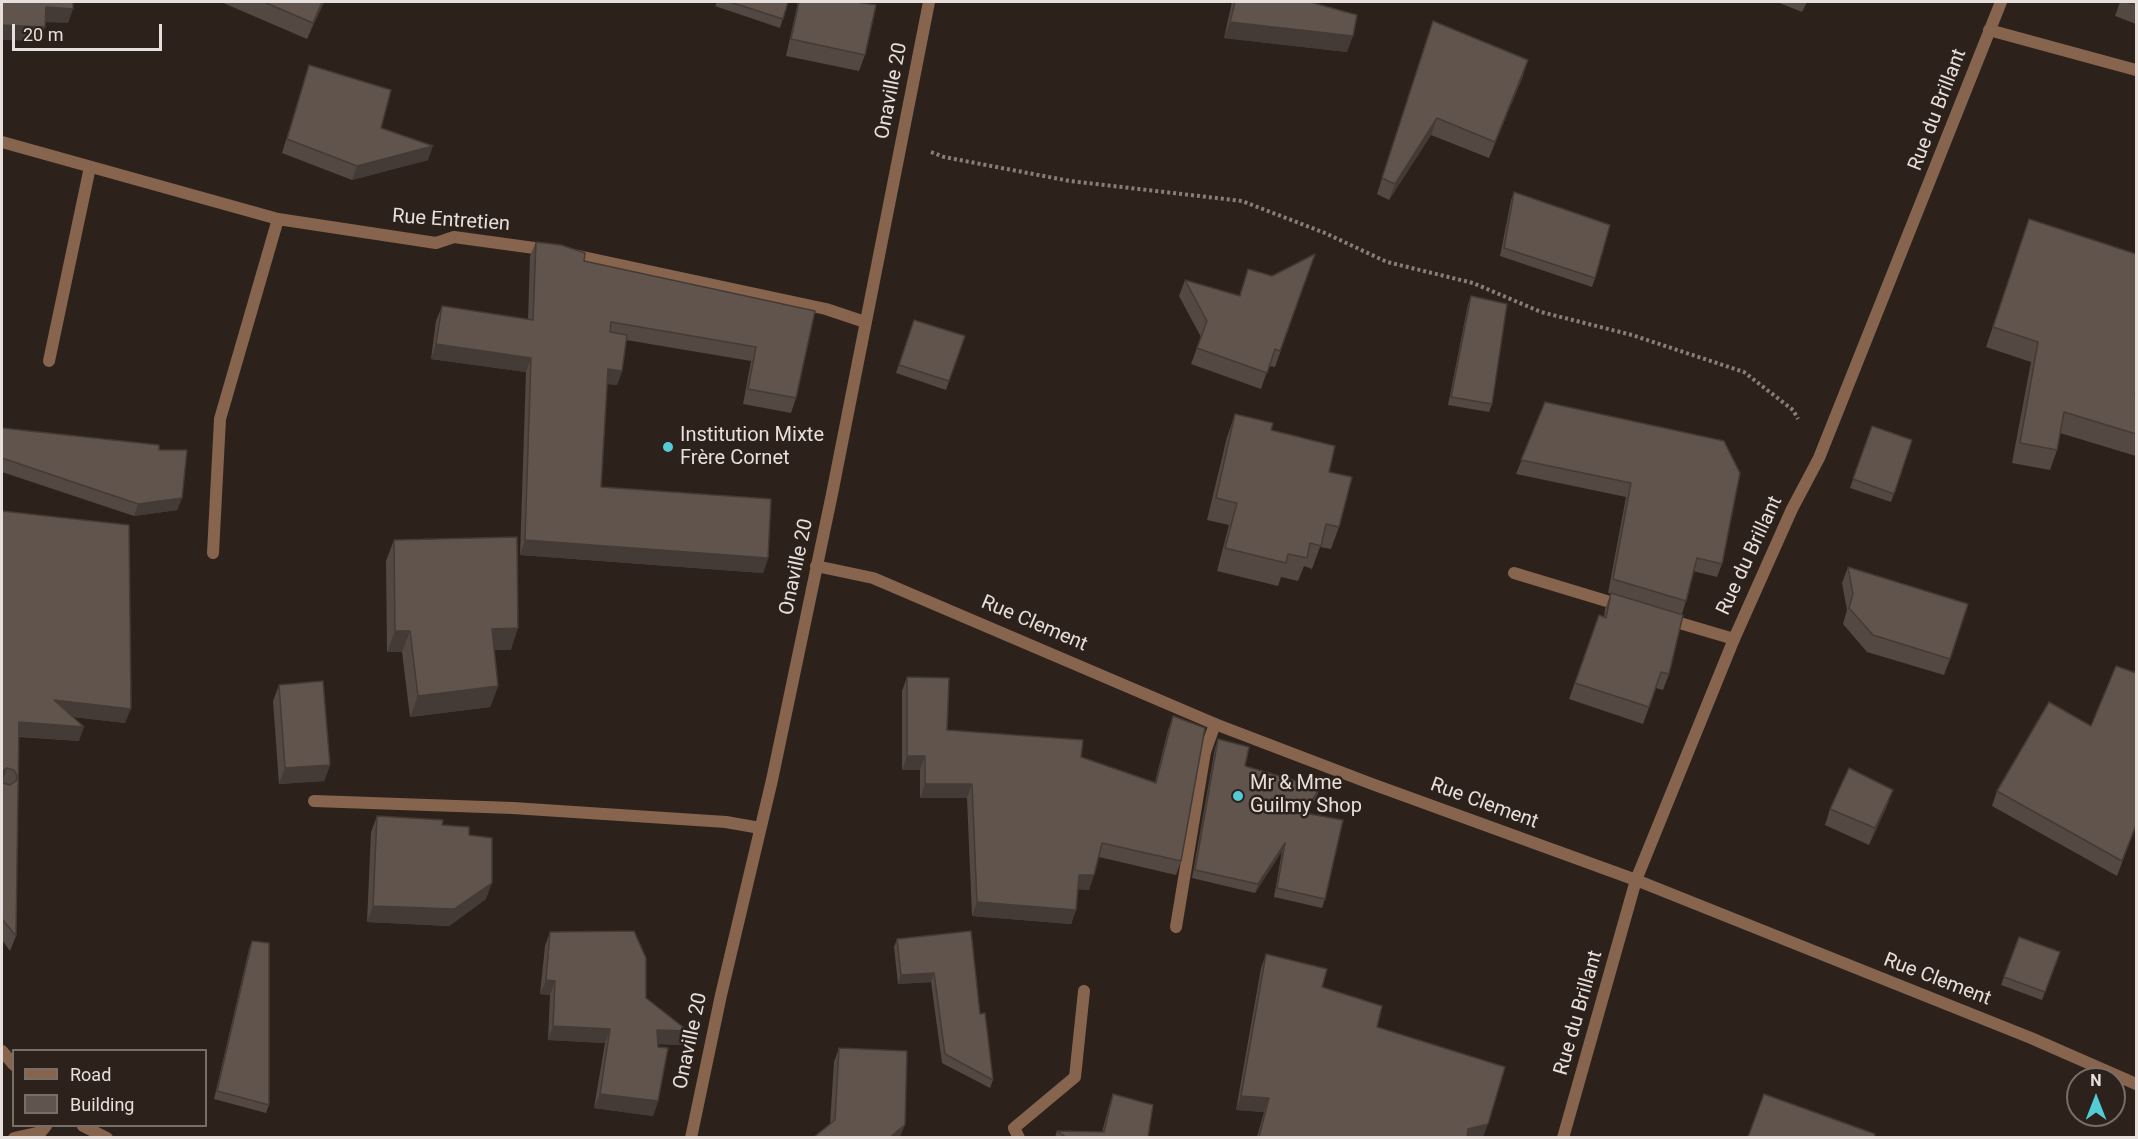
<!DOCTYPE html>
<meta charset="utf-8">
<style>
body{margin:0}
#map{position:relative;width:2138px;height:1139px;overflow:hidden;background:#2d221b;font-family:Roboto,sans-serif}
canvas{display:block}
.frame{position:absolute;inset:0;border:3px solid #e7dfdb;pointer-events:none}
.legend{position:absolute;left:12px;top:1049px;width:195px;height:78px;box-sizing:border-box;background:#2d221b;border:2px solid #776e68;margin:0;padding:8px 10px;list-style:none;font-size:18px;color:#e7dfdb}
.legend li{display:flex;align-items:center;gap:12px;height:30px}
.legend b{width:30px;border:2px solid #776e68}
.north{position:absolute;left:2066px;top:1067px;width:60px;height:60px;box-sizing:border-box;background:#2d221b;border:2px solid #776e68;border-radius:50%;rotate:0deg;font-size:16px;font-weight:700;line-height:24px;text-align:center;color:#e7dfdb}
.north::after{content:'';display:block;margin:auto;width:21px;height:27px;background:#52ccd6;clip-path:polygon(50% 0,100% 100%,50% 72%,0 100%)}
.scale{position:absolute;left:12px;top:24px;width:150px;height:27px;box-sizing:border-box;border:3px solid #e7dfdb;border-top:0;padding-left:8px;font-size:18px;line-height:21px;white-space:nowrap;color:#e7dfdb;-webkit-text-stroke:4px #2d221b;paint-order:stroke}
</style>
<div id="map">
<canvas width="2138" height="1139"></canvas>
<div class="frame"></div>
<ul class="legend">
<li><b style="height:8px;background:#87644d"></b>Road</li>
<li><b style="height:16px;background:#61544d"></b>Building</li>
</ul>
<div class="north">N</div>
<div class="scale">20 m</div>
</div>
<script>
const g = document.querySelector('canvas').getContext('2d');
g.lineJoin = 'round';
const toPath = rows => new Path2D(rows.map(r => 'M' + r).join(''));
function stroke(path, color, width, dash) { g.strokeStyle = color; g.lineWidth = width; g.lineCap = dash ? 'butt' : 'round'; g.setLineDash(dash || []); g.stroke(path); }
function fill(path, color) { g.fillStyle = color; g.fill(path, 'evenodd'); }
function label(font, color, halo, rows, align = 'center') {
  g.font = font + ' Roboto,sans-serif'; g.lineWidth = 5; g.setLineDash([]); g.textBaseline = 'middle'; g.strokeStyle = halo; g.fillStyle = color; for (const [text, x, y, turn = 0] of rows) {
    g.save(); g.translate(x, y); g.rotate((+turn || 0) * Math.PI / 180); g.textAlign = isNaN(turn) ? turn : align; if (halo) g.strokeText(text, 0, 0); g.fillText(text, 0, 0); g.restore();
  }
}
stroke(toPath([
 [931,152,944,157,1070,181,1242,201,1325,233,1387,262,1473,283,1541,312,1632,335,1744,372,1793,410,1798,419]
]), '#877e78', 4, [3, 3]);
stroke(toPath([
 [49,361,90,167],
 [1514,573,1623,606],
 [1666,619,1734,639],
 [1176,927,1205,752,1215,724]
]), '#87644d', 12);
stroke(toPath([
 [1989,30,2136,70],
 [2,142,278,219,436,243,454,237,549,250],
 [569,254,826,309,865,322],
 [213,553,220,419,278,219],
 [816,566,873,578,1215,724,1372,784,1636,880,2031,1038,2136,1084],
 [314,801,513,808,726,822,760,828],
 [2,1051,14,1065],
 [83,1126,107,1138],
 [14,1138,41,1132,46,1126],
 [691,1138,721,995,772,780,832,494,929,2],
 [1019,1138,1014,1128,1075,1077,1084,991],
 [1563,1138,1636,880,1734,639,1792,509,1819,458,2001,2]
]), '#87644d', 12);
fill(toPath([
 [221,2,324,2,307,39],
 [717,2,788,2,780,28,715,6],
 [798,2,857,2,865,55,859,71,786,56],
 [1232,2,1310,2,1347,52,1224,38],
 [1777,2,1807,2,1802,12],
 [2120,2,2136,2,2136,24,2115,16],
 [1433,21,1523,76,1489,158,1431,135,1389,200,1377,194],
 [309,65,381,128,428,160,352,180,282,153],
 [1514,192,1595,278,1592,287,1500,256,1511,200],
 [2029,219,2136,394,2136,456,2060,433,2057,450,2050,470,2012,463,2031,362,1986,347],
 [536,242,584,261,815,311,796,398,791,413,743,404,751,361,626,340,622,371,617,385,607,384,601,487,768,558,763,573,520,555,526,372,431,359,436,321,442,306,528,320,530,256],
 [1315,254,1275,367,1269,366,1261,389,1191,364,1201,337,1179,296,1185,280,1239,296,1248,269,1272,276],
 [1471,296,1492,404,1489,412,1448,405,1468,304],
 [914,320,965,336,946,390,896,373],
 [1545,402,1722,564,1717,577,1693,571,1686,601,1682,614,1669,674,1663,690,1656,688,1643,724,1569,699,1599,615,1604,617,1605,609,1611,593,1608,593,1626,497,1516,474],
 [1235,414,1271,430,1329,472,1339,527,1331,549,1320,547,1312,569,1304,566,1298,581,1281,577,1278,586,1217,571,1229,525,1207,520,1227,437],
 [1872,426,1912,440,1891,502,1850,488],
 [2,428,182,498,177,510,134,516,2,472],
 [2,511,125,723,73,717,79,741,19,737,16,936,10,951,2,940],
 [394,540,511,650,494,650,498,686,490,707,410,717,402,652,387,652,386,561],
 [1848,567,1950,659,1944,675,1867,652,1843,624,1847,610,1842,583],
 [907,677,947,730,1081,757,1155,782,1168,730,1173,716,1181,861,1176,875,1099,857,1089,890,1078,889,1076,910,1071,924,972,916,967,798,920,798,920,770,902,770,902,691],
 [279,685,330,765,324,781,279,784,273,701],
 [1218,739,1245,766,1317,796,1307,813,1325,899,1322,908,1274,897,1282,851,1255,893,1192,878,1215,748],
 [1997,791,2136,826,2117,876,1992,806],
 [1887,806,1869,845,1825,825,1830,809],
 [377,816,442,825,469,835,486,899,449,926,367,922,371,832],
 [550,932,646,998,688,1031,683,1045,658,1044,658,1101,653,1116,594,1108,605,1043,548,1040,550,995,540,994,545,946],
 [2019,937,2060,952,2042,1000,2001,985],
 [897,939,980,1014,993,1080,990,1088,942,1063,931,982,898,984,894,947],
 [252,941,269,1105,266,1113,214,1099,249,949],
 [1266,954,1322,987,1483,1137,1257,1137,1264,1112,1236,1110,1261,968],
 [839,1048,900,1137,830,1124,834,1062],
 [1113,1094,1148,1137,1055,1137,1057,1131,1102,1132,1109,1106]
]), '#534842');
fill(toPath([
 [322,2,324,2,307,39,313,23],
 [46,7,73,9,68,23,41,22],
 [1230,22,1353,36,1347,52,1224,38],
 [2,25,45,27,40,41,2,40],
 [1528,60,1523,76,1489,158,1495,142],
 [1437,118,1431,135,1389,200,1395,184],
 [433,146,428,160,352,180,357,166],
 [436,344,531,358,526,372,431,359],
 [608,369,622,371,617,385,603,383],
 [182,498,177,510,134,516,138,504],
 [525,540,768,558,763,573,520,555],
 [518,628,511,650,484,650,492,629],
 [395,631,410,631,402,652,387,652],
 [498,686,490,707,410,717,418,696],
 [54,700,131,709,125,723,49,714],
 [19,722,84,727,79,741,14,736],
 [907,756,925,756,920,770,902,770],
 [330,765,324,781,279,784,285,768],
 [7,768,2,783,2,771],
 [925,784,972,784,967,798,920,798],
 [1320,788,1317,796,1301,821,1304,813],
 [1893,790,1887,806,1869,845,1875,828],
 [1285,843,1282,851,1255,893,1258,884],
 [1079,875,1094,875,1089,890,1074,889],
 [492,883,486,899,449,926,367,922,373,906],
 [977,902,1076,910,1071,924,972,916],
 [934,973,931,982,898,984,901,975],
 [546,980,555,981,550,995,540,994],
 [553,1026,610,1029,605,1043,548,1040],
 [657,1030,688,1031,683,1045,652,1044],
 [600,1094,658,1101,653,1116,594,1108],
 [1241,1096,1269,1098,1264,1112,1236,1110],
 [1488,1124,1483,1137,1465,1137,1468,1129],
 [905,1125,900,1137,890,1137]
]), '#443b36');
const building = toPath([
 [2,2,73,2,73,9,46,7,45,27,2,25,2,2],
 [264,2,322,2,313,23,264,2],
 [730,2,788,2,783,19,730,2],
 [799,2,857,2,876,5,865,55,791,39,799,2],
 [1235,2,1310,2,1357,15,1353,36,1230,22,1235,2],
 [2126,2,2136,2,2136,5,2126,2],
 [1433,21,1528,60,1495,142,1437,118,1395,184,1382,178,1433,21],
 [309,65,391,90,381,128,433,146,357,166,287,139,309,65],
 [1514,192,1610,225,1595,278,1504,248,1514,192],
 [2029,219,2136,254,2136,391,2135,394,2136,394,2136,434,2064,412,2057,450,2020,443,2038,342,1993,327,2029,219],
 [536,242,561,245,585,253,584,261,815,311,796,398,748,389,756,347,611,322,610,332,627,335,622,371,608,369,601,487,771,499,768,558,525,540,531,358,436,344,442,306,533,320,536,242],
 [1315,254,1280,351,1275,349,1267,373,1197,348,1207,321,1185,280,1240,296,1248,269,1272,276,1315,254],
 [1471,296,1507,304,1492,404,1451,397,1471,296],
 [914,320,965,336,949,381,899,365,914,320],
 [1545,402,1724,441,1740,473,1722,564,1697,558,1686,601,1613,579,1631,483,1521,460,1545,402],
 [1235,414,1273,423,1271,430,1335,446,1329,472,1352,477,1339,527,1326,524,1321,546,1310,543,1307,558,1288,554,1286,563,1225,548,1237,503,1216,498,1235,414],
 [1872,426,1912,440,1894,494,1853,479,1872,426],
 [2,428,159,445,159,450,187,450,182,498,138,504,2,458,2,428],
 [2,511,129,525,131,709,54,700,84,727,19,722,16,936,2,919,2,782,3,783,10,785,16,781,17,776,14,770,7,768,2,771,2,511],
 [517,537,518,628,492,629,498,686,418,696,410,631,395,631,394,540,517,537],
 [1848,567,1968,604,1950,659,1873,635,1849,608,1853,594,1848,567],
 [1611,593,1683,615,1669,674,1661,672,1649,707,1575,683,1599,615,1606,618,1611,593],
 [2116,666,2136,673,2136,825,2122,861,1997,791,2049,702,2091,726,2116,666],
 [907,677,949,678,947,730,1083,740,1081,757,1156,783,1173,716,1205,728,1181,861,1102,843,1094,875,1079,875,1076,910,977,902,972,784,925,784,925,756,907,756,907,677],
 [323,681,330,765,285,768,279,685,323,681],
 [1218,739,1249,747,1245,766,1320,788,1304,813,1343,820,1325,899,1277,888,1285,843,1258,884,1195,870,1218,739],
 [1849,768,1893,790,1875,828,1830,809,1849,768],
 [377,816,443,820,442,825,469,827,469,835,492,838,492,883,454,909,373,906,377,816],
 [634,931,646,958,646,998,688,1031,657,1030,658,1047,668,1048,658,1101,600,1094,610,1029,553,1026,555,981,546,980,550,932,634,931],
 [971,931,980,1014,985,1013,993,1080,945,1054,934,973,901,975,897,939,971,931],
 [2019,937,2060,952,2045,992,2004,977,2019,937],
 [252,941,269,943,269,1105,217,1091,252,941],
 [1266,954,1327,969,1322,987,1382,1006,1377,1027,1505,1067,1488,1124,1468,1129,1467,1137,1259,1137,1269,1098,1241,1096,1266,954],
 [839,1048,907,1051,905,1125,890,1137,814,1137,835,1120,839,1048],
 [1113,1094,1153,1105,1148,1137,1066,1137,1057,1131,1104,1132,1113,1094],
 [1764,1094,1875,1134,1874,1137,1748,1137,1764,1094]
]);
fill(building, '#61544d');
stroke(building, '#443b36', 1.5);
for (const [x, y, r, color] of [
 [668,447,6,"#52ccd6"],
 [1238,796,6,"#52ccd6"]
]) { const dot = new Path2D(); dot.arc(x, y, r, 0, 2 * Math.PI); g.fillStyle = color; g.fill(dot); stroke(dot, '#2d221b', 2); }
label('20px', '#e7dfdb', '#2d221b', [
 ["Onaville 20",892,91,-79],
 ["Rue du Brillant",1938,110,-69],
 ["Rue Entretien",451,221,4],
 ["Rue du Brillant",1750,556,-65],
 ["Onaville 20",797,567,-78],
 ["Rue Clement",1034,624,23],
 ["Rue Clement",1484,804,20],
 ["Rue Clement",1937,980,21],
 ["Rue du Brillant",1579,1013,-74],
 ["Onaville 20",691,1041,-78]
]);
label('20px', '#e7dfdb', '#2d221b', [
 ["Institution Mixte",680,436],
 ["Frère Cornet",680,459],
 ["Mr & Mme",1250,784],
 ["Guilmy Shop",1250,807]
], 'left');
</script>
